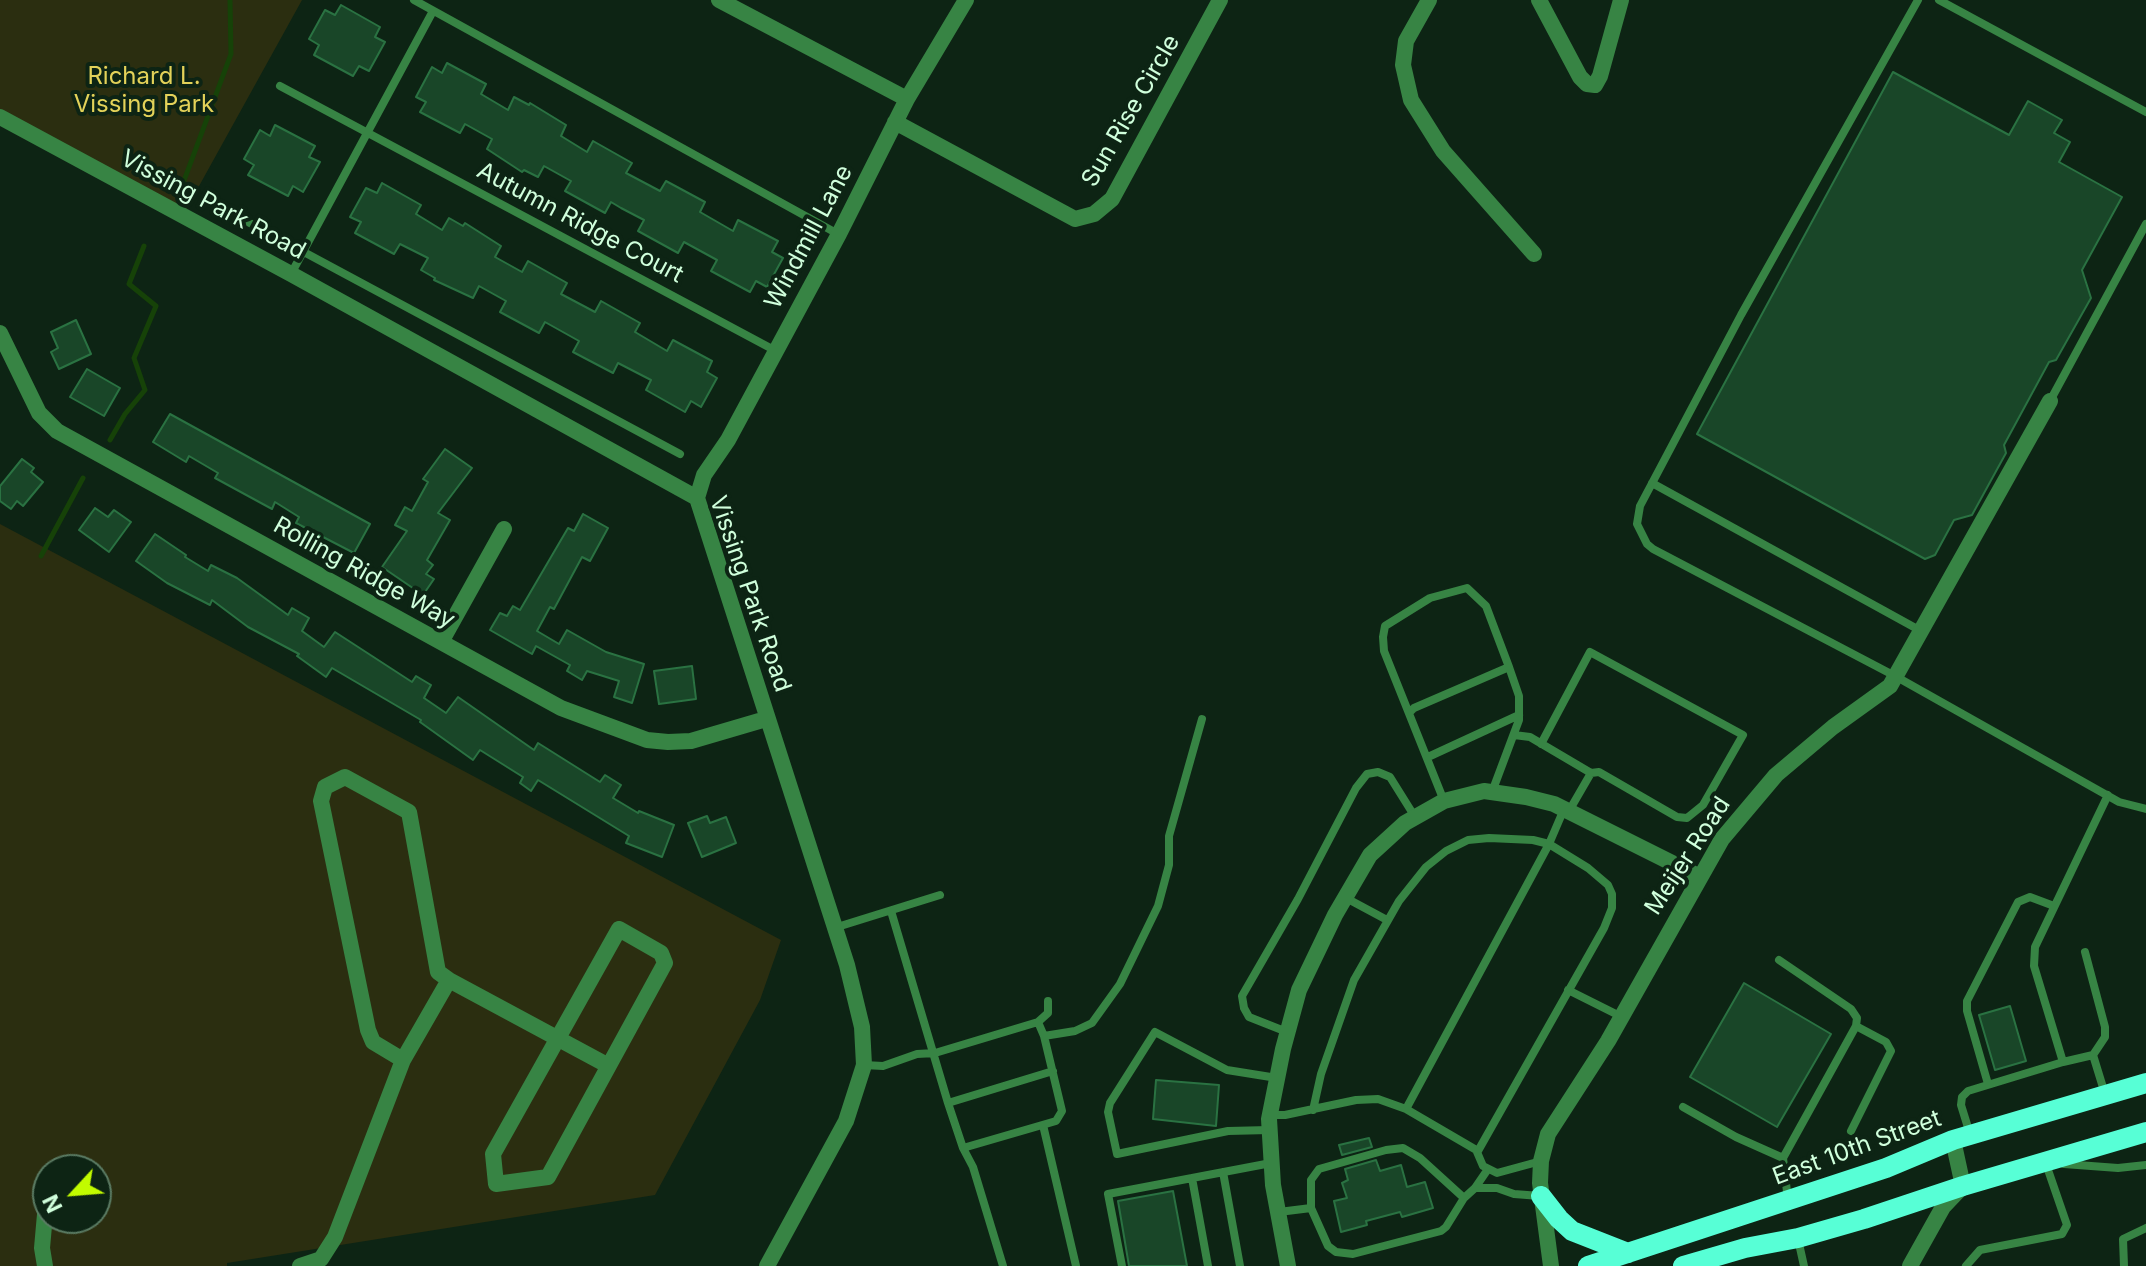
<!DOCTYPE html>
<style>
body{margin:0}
#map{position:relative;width:2146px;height:1266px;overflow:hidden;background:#0d2414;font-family:Inter,sans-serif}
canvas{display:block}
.north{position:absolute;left:32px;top:1154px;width:80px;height:80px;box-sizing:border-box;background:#0d2414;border:2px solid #5b7c64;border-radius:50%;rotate:244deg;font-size:22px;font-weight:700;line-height:32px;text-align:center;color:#d0ffdc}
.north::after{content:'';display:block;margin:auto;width:28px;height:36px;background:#c2fb00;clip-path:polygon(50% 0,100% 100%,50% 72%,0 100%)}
</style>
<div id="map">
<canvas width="2146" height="1266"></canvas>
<div class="north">N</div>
</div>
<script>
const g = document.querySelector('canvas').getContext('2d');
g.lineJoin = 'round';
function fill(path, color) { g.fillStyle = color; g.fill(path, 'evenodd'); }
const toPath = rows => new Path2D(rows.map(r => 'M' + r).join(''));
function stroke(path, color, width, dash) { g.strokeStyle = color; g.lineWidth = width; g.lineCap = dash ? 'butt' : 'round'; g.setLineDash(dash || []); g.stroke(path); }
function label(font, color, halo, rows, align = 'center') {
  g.font = font + ' Inter,sans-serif'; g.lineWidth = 8; g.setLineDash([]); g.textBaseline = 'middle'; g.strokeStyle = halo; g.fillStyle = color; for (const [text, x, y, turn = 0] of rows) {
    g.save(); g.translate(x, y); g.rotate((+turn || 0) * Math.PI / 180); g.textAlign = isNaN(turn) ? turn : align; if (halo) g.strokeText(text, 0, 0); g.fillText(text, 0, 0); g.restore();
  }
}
fill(toPath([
 [0,0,302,0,183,215,0,117],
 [0,524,781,940,760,1000,655,1195,227,1263,227,1266,0,1266],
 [48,1170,96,1170,96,1218,48,1218]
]), '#2b2e10');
stroke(toPath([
 [182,186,231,54,230,0],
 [110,440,125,414,145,390,134,358,156,306,129,284,144,246],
 [41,556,83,478]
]), '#164208', 5);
const building = toPath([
 [341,5,380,27,375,37,385,42,369,71,359,66,353,76,314,55,319,45,309,39,325,10,335,15,341,5],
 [447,63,486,84,481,94,508,110,514,97,529,105,530,103,566,125,561,136,587,152,593,141,632,163,626,173,660,191,666,181,705,202,700,212,733,231,738,220,778,241,772,252,783,258,767,287,756,281,750,292,711,271,717,260,684,242,678,253,638,231,644,220,621,208,611,202,605,213,565,191,571,181,544,166,538,177,524,170,522,172,487,149,492,139,465,124,460,133,420,112,426,102,416,97,432,67,442,73,447,63],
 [1893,72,2009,135,2028,101,2062,120,2054,133,2070,142,2059,162,2122,197,2082,270,2091,298,2056,360,2049,362,2004,445,2006,453,1972,515,1954,520,1935,555,1925,559,1697,434,1893,72],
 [275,125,315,146,309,157,320,162,303,192,293,186,288,196,248,175,254,165,244,159,260,130,270,136,275,125],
 [382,183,421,205,416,214,442,230,449,218,463,226,465,223,501,246,495,257,522,272,528,261,567,283,561,294,595,312,601,301,640,323,635,332,667,351,673,340,712,361,707,372,717,378,701,407,691,401,685,412,646,390,651,380,618,363,613,373,573,352,579,341,545,322,539,333,500,312,506,301,479,286,473,298,434,280,435,278,421,270,428,258,400,244,394,254,355,233,361,222,350,217,366,188,377,193,382,183],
 [76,320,91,354,59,369,51,352,58,348,51,332,76,320],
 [87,369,120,388,104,416,70,397,87,369],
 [170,414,370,524,354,553,296,523,299,517,275,502,272,509,215,478,218,473,189,456,186,462,153,442,170,414],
 [445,449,472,468,438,513,450,520,427,560,433,565,426,574,434,579,423,595,382,567,407,531,395,525,405,507,412,511,428,482,423,479,445,449],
 [22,459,34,468,31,472,43,482,23,506,17,501,11,509,0,501,0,486,22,459],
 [95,508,108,517,114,510,131,522,109,552,79,530,95,508],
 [583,514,608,528,590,561,582,557,554,609,550,607,537,631,559,644,567,630,606,652,644,664,632,703,614,697,619,681,587,671,582,680,567,671,570,665,536,646,532,654,490,630,500,613,507,616,513,606,520,610,568,528,574,531,583,514],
 [155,534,186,555,185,557,208,571,211,565,237,578,288,615,292,608,309,618,302,631,324,647,335,632,412,682,416,676,431,685,424,698,446,713,458,697,534,750,538,743,600,782,605,775,621,785,613,798,638,813,639,811,674,825,662,857,626,843,629,836,538,780,531,791,520,783,523,777,480,750,473,760,420,722,421,720,332,668,326,677,297,656,299,654,248,627,212,600,210,605,167,583,136,561,155,534],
 [692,666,696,699,659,704,654,671,692,666],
 [707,816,710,823,726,817,736,843,702,857,688,823,707,816],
 [1744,983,1831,1034,1777,1127,1690,1077,1744,983],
 [2010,1006,2026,1061,1995,1070,1979,1015,2010,1006],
 [1156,1080,1219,1085,1216,1126,1153,1119,1156,1080],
 [1369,1138,1372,1147,1342,1155,1339,1145,1369,1138],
 [1376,1160,1380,1171,1401,1165,1407,1187,1425,1182,1433,1208,1402,1217,1400,1212,1366,1221,1367,1225,1341,1232,1334,1201,1347,1198,1342,1183,1348,1180,1345,1169,1376,1160],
 [1173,1191,1187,1266,1129,1266,1118,1201,1173,1191]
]);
fill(building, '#194628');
stroke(building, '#2a7242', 2);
stroke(toPath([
 [414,0,838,234],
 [1918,0,1741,315,1640,506,1637,524,1647,544,1653,549,1895,676,2119,802,2146,809],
 [1939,0,2146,112],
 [280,86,776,351],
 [220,207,680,454],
 [291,274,433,11],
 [2050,401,2146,224],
 [1652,483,1921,631],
 [1409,713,1414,708,1509,667,1519,696,1519,720,1492,792],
 [1514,735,1530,737,1591,773,1569,811],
 [1541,744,1590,652,1743,735,1703,805,1687,818,1677,817,1599,772,1591,773],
 [1428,757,1519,715],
 [1444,801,1384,651,1383,637,1385,626,1430,598,1467,588,1486,606,1509,667],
 [1346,898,1387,920],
 [891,911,948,1103,963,1148,973,1167,1003,1266],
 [834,928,940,895],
 [2085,952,2105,1027,2105,1037,2093,1055],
 [1779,960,1851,1009,1857,1018,1856,1026,1783,1158,1788,1200],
 [1568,990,1622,1017],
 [1287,1032,1249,1017,1244,1008,1242,996,1298,899,1356,788,1367,774,1378,772,1390,777,1415,817],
 [1044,1036,1075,1031,1092,1023,1120,984,1158,906,1169,865,1169,836,1202,719],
 [2063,1062,2034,966,2035,947,2108,795],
 [864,1065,883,1066,917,1054,935,1053,1038,1022,1048,1013,1048,1001],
 [1988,1084,1967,1011,1967,1001,2018,902,2030,897,2054,906],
 [948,1103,1053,1071],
 [1683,1107,1736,1137,1783,1158],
 [1313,1110,1321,1074,1354,980,1399,901,1426,867,1446,851,1468,840,1489,838,1533,840,1549,844,1406,1109],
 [1270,1115,1285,1115,1356,1100,1378,1099,1406,1109,1478,1151,1604,928,1612,908,1612,894,1608,885,1588,868,1549,844,1564,809],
 [1043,1125,1076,1266],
 [1269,1130,1228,1131,1117,1154,1108,1112,1110,1103,1155,1032,1227,1070,1277,1078],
 [1851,1131,1891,1051,1886,1042,1856,1026],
 [1970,1134,1961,1105,1962,1097,1968,1091,2063,1062,2093,1055,2105,1094],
 [963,1148,1056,1121,1062,1111,1044,1036,1038,1022],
 [1477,1152,1483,1166,1497,1173,1541,1161],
 [2064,1164,2118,1168,2146,1165],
 [1223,1172,1240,1266],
 [1192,1178,1208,1266],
 [1475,1188,1488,1169],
 [1311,1208,1311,1180,1319,1169,1386,1150,1403,1148,1420,1158,1464,1198],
 [1279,1212,1311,1208,1328,1246,1336,1252,1353,1254,1441,1231,1446,1227,1464,1198,1475,1188,1497,1188,1514,1194,1540,1196],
 [1798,1239,1804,1266],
 [1122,1266,1108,1194,1271,1163],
 [1966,1266,1980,1250,2062,1234,2067,1225,2046,1164],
 [2124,1266,2123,1239,2146,1228]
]), '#378444', 8);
stroke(toPath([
 [719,0,907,99],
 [1429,0,1406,41,1403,65,1411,100,1443,151,1534,254],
 [1539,0,1580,77,1587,84,1595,85,1600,76,1621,0],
 [0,117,291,274,697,498,847,965,862,1027,864,1065,846,1121,767,1266],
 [895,122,1075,219,1094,214,1112,199,1220,0],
 [0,333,39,413,57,431,561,708,647,740,668,742,691,741,766,719],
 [697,498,704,475,728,440,839,234,907,99,966,0],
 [441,642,504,529],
 [619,929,661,953,665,963,548,1177,496,1184,493,1154,619,929],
 [403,1060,373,1042,368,1030,321,801,325,787,345,777,409,812,438,972,449,980],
 [45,1266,42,1248,47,1192],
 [300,1266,321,1259,335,1237,403,1060,449,980,607,1065],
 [1288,1266,1273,1185,1269,1119,1283,1049,1299,990,1335,915,1370,855,1405,823,1444,801,1484,791,1526,797,1554,804,1700,877],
 [1551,1266,1540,1183,1541,1161,1548,1134,1608,1041,1722,839,1776,775,1833,727,1890,686,2050,401],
 [1910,1266,1943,1207,1963,1186,1953,1140]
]), '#378444', 16);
stroke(toPath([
 [1541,1196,1559,1219,1572,1231,1628,1253],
 [1588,1266,1886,1168,1953,1140,2146,1083],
 [1683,1266,1745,1248,1798,1238,1864,1219,1963,1186,2146,1132]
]), '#57ffd6', 20);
label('24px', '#e3d259', '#0d2414', [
 ["Richard L.",144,77],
 ["Vissing Park",144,105]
]);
label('24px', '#d0ffdc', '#0d2414', [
 ["Sun Rise Circle",1131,111,-60],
 ["Vissing Park Road",213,205,28],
 ["Autumn Ridge Court",580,223,28],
 ["Windmill Lane",809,237,-62],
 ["Rolling Ridge Way",364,573,29],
 ["Vissing Park Road",750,594,71],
 ["Meijer Road",1688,856,-57],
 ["East 10th Street",1857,1148,-20]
]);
</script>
